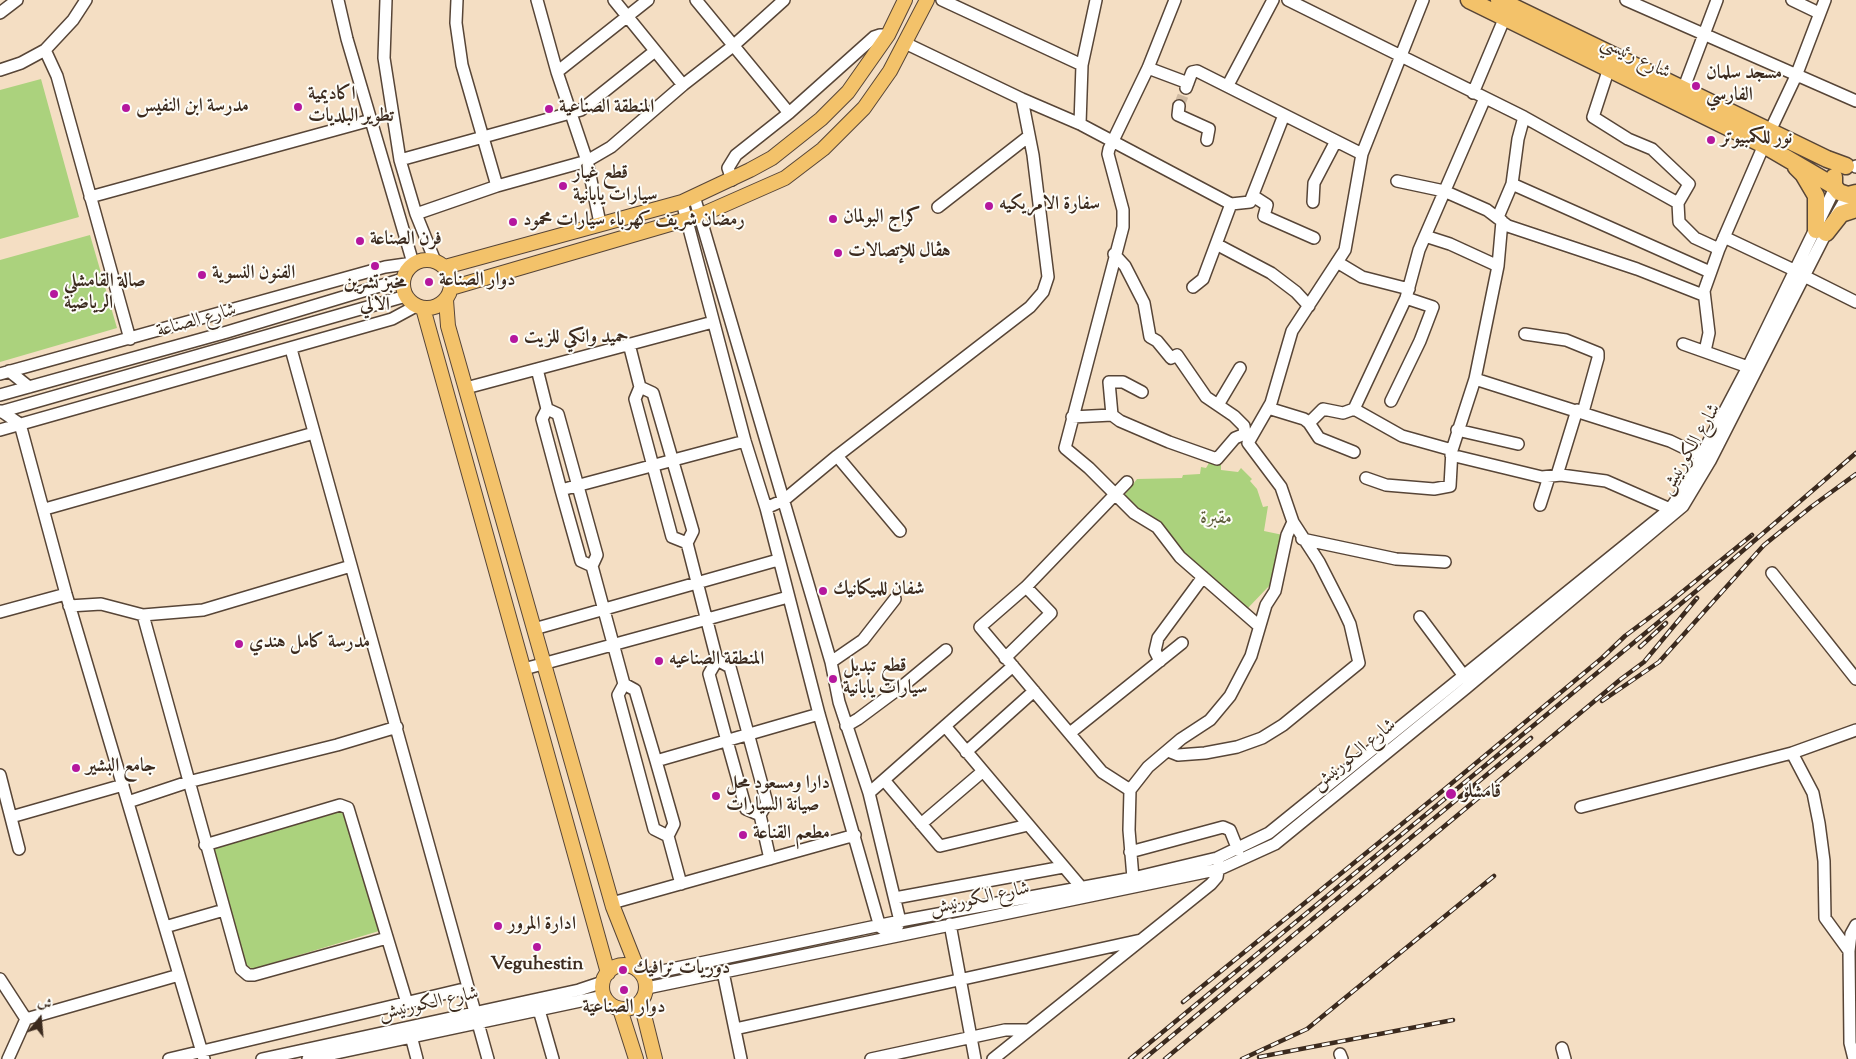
<!DOCTYPE html>
<meta charset="utf-8">
<style>
body{margin:0}
#map{position:relative;width:1856px;height:1059px;overflow:hidden;background:#f4dec3;font-family:"Sorts Mill Goudy",Amiri,serif}
canvas{display:block}
.north{position:absolute;left:15px;top:994px;width:50px;height:50px;-webkit-text-stroke:4px #fdfcf7;paint-order:stroke;rotate:17deg;font-size:14px;font-weight:700;line-height:20px;text-align:center;color:#3b2a1e}
.north::after{content:'';display:block;margin:auto;width:18px;height:22px;background:#3b2a1e;clip-path:polygon(50% 0,100% 100%,50% 72%,0 100%)}
</style>
<div id="map">
<canvas width="1856" height="1059"></canvas>
<div class="north">ش</div>
</div>
<script>
const g = document.querySelector('canvas').getContext('2d');
g.lineJoin = 'round';
function fill(path, color) { g.fillStyle = color; g.fill(path, 'evenodd'); }
const toPath = rows => new Path2D(rows.map(r => 'M' + r).join(''));
function stroke(path, color, width, dash) { g.strokeStyle = color; g.lineWidth = width; g.lineCap = dash ? 'butt' : 'round'; g.setLineDash(dash || []); g.stroke(path); }
function label(font, color, halo, rows, align = 'center') {
  g.font = font + ' "Sorts Mill Goudy",Amiri,serif'; g.lineWidth = 4; g.setLineDash([]); g.textBaseline = 'middle'; g.strokeStyle = halo; g.fillStyle = color; for (const [text, x, y, turn = 0] of rows) {
    g.save(); g.translate(x, y); g.rotate((+turn || 0) * Math.PI / 180); g.textAlign = isNaN(turn) ? turn : align; if (halo) g.strokeText(text, 0, 0); g.fillText(text, 0, 0); g.restore();
  }
}
fill(toPath([
 [41,79,79,217,0,239,0,90],
 [90,235,117,328,0,362,0,260],
 [1209,463,1221,464,1221,470,1238,472,1241,468,1252,479,1250,481,1257,489,1263,507,1268,506,1264,531,1283,535,1270,585,1247,609,1123,497,1137,479,1182,478,1183,475,1200,474,1201,467,1206,468],
 [336,810,346,815,379,931,253,969,244,964,212,845]
]), '#abd27d');
stroke(toPath([
 [1179,106,1186,88]
]), '#cfbaa2', 11, [11, 5.5]);
const minor = toPath([
 [338,0,347,39,413,263],
 [386,0,384,58,400,160,416,214,435,261],
 [457,0,456,23,462,65,497,186],
 [537,0,557,72,587,161,600,223],
 [614,0,683,85],
 [696,0,789,113],
 [942,0,1082,65],
 [1175,0,1148,68,1109,149,1108,154,1123,210,1123,227,1065,448,1089,468,1134,513,1157,527,1180,557,1259,626],
 [1288,0,1524,117,1678,203,1679,222,1695,238,1719,249],
 [1626,0,1856,101],
 [1792,0,1819,13],
 [0,13,17,0],
 [905,43,1022,99,1080,124,1231,204,1250,202,1284,115],
 [45,50,57,76,130,339],
 [1148,68,1188,83],
 [1609,68,1593,117,1628,139,1652,149,1689,184,1678,203],
 [0,70,21,63,45,50,73,20,86,0],
 [557,72,648,0],
 [1228,85,1273,0],
 [1186,88,1192,72,1197,71,1362,154],
 [1683,90,1717,0],
 [1473,93,1505,17],
 [1179,106,1178,115,1209,129,1207,140],
 [1080,124,1082,65,1096,0],
 [1770,131,1796,76,1825,0],
 [400,160,581,110,655,51],
 [1856,167,1856,166],
 [732,180,728,168,736,155,789,113,874,37,880,35,888,35],
 [1397,181,1444,191,1487,210,1508,226,1637,269,1703,295],
 [1512,184,1710,272],
 [1253,196,1267,205,1264,216,1314,238],
 [90,197,371,120],
 [682,202,745,441,766,508,819,714,880,927,893,936,900,921,869,793,839,702,831,662,694,196],
 [1313,202,1314,183,1336,141],
 [938,207,1029,136],
 [416,214,497,186,587,161,611,147,683,85,733,46,784,0],
 [1498,217,1512,184,1518,139,1524,117],
 [1425,236,1450,244,1498,266],
 [1724,237,1796,271],
 [1216,244,1271,273,1296,292,1309,306],
 [1114,254,1125,266,1144,303,1150,337,1157,341,1171,358,1177,355,1206,397,1234,416,1244,426,1245,434],
 [1337,262,1362,277,1409,289],
 [1804,276,1856,302],
 [1193,287,1203,279,1231,204],
 [1525,334,1566,340,1598,353,1598,358,1583,412],
 [629,344,640,387,635,399,672,537,687,543],
 [1683,344,1748,367],
 [291,349,488,1059],
 [1705,351,1709,333,1704,291,1719,249,1764,145],
 [537,369,547,409,542,419,561,490,581,561,592,566],
 [9,371,29,387],
 [0,374,385,267,413,263],
 [1475,379,1670,441,1701,456],
 [640,387,653,393,693,531,687,543,717,660],
 [466,388,713,322],
 [0,395,227,332,403,279],
 [1391,401,1420,341,1433,307,1406,298],
 [1218,405,1240,368],
 [1268,408,1304,419,1309,423,1319,438,1354,452],
 [547,409,558,414,597,555,592,566,624,684,618,695,654,829,668,836,681,884],
 [1354,409,1402,436,1452,450],
 [1,411,20,424,66,594,204,1059],
 [0,412,406,296],
 [1112,415,1109,382,1123,382,1142,392],
 [1072,417,1112,415,1120,421,1169,442,1217,459,1235,438,1245,434,1251,437],
 [1309,423,1323,409,1343,413,1354,409,1406,298,1419,250,1485,98],
 [0,430,392,319,416,306],
 [1457,430,1518,444],
 [1451,455,1542,477,1561,475,1606,481,1670,509],
 [837,456,900,531],
 [1557,475,1577,410],
 [1366,478,1386,485,1434,489,1450,486,1452,450,1475,379,1498,266,1502,221],
 [1127,482,1026,587,980,627,1102,772,1130,790],
 [561,490,745,441],
 [1540,505,1549,477],
 [766,508,784,500,837,456,1030,307,1043,292,1048,277,1033,155,1022,99],
 [45,509,314,433],
 [1302,539,1396,559,1445,562],
 [1772,573,1856,679],
 [69,606,101,604,143,615,203,610,351,566],
 [0,612,66,594],
 [143,615,241,969,248,975,254,975,387,938],
 [1420,617,1464,676],
 [534,629,778,560],
 [1005,658,1051,613,1026,587],
 [717,660,730,667,767,803,760,815,746,809,727,741,709,674,717,660],
 [1160,661,1155,651,1158,638,1203,577],
 [831,662,863,640,895,599],
 [524,669,788,597],
 [624,684,635,690,656,761,674,824,668,836],
 [846,726,858,719,905,684,946,650],
 [945,726,1081,887],
 [1070,733,1182,643],
 [1168,751,1178,755,1205,753,1237,747,1262,738,1283,725,1359,663,1350,624,1343,609,1319,562,1293,522,1281,487,1248,443,1271,403,1292,331,1345,250,1362,154,1423,0],
 [966,752,1034,691],
 [1792,753,1813,793,1819,823,1824,861,1825,918,1849,951,1850,1043,1854,1059],
 [656,761,819,714],
 [0,775,19,849],
 [884,780,940,846,1028,825],
 [869,793,1013,666],
 [128,802,188,782,337,745,397,727],
 [1581,807,1792,753,1856,730],
 [760,815,770,859],
 [11,817,123,785],
 [921,824,982,772],
 [205,845,340,805,348,808,407,1003],
 [1130,852,1223,827,1230,830,1238,850],
 [1133,878,1129,830,1130,790,1148,767,1181,739,1210,720,1230,696,1251,656,1266,605,1275,591,1287,535,1293,522],
 [895,898,1063,867],
 [612,903,855,835],
 [950,924,975,1059],
 [165,927,224,910],
 [1849,951,1851,934,1856,925],
 [723,972,741,1059],
 [643,975,900,921,1133,878,1217,858,1269,833,1670,509,1682,492,1748,367,1835,188],
 [0,979,26,1019,8,1059],
 [647,988,1220,869,1275,844,1466,688,1683,506,1710,461,1826,233,1848,195],
 [539,1010,553,1059],
 [26,1019,179,975],
 [735,1029,1141,940],
 [411,1036,417,1059],
 [1562,1048,1565,1059],
 [1340,1054,1342,1059],
 [169,1059,468,988],
 [262,1059,579,990,603,982],
 [308,1059,604,996],
 [871,1059,1005,1030,1027,1030],
 [993,1059,1211,884,1217,877,1219,865]
]);
const major = toPath([
 '403 284a24 24 0 1 1 48 0a24 24 0 1 1-48 0Z',
 [445,267,682,202,750,170,772,158,821,119,848,92,888,35,905,0],
 [451,288,701,215,785,178,823,149,864,108,890,71,927,0],
 [446,300,448,326,613,907,638,970],
 [423,308,608,973],
 '602 987a22 22 0 1 1 44 0a22 22 0 1 1-44 0Z',
 [641,1003,655,1059],
 [620,1009,636,1059]
]);
const highway = toPath([
 [1469,0,1764,145,1834,186],
 [1499,0,1827,159,1846,166],
 [1796,167,1803,174,1816,196,1816,230],
 [1834,177,1834,186,1839,192,1848,195,1856,193],
 [1826,233,1841,214,1856,209]
]);
stroke(minor, '#574537', 14);
stroke(major, '#574537', 16);
stroke(highway, '#574537', 19);
stroke(minor, '#fff', 11);
stroke(major, '#f3c26a', 14);
stroke(highway, '#f3c26a', 16);
const rail = toPath([
 [1640,647,1666,623],
 [1602,701,1659,662,1764,545,1811,507,1856,474],
 [1183,1002,1446,788,1602,658,1625,636,1665,606,1752,535],
 [1259,1057,1453,1020],
 [1130,1059,1695,592,1856,453],
 [1144,1059,1531,738],
 [1165,1059,1621,679,1644,662,1697,598],
 [1242,1059,1307,1029,1494,876]
]);
stroke(rail, '#3b2a1e', 4.5);
stroke(rail, '#fdfcf7', 2.5, [8]);
for (const [x, y, r, color] of [
 [1696,86,5,"#b5179e"],
 [298,107,5,"#b5179e"],
 [126,108,5,"#b5179e"],
 [549,109,5,"#b5179e"],
 [1711,140,5,"#b5179e"],
 [563,186,5,"#b5179e"],
 [989,206,5,"#b5179e"],
 [833,219,5,"#b5179e"],
 [513,222,5,"#b5179e"],
 [360,241,5,"#b5179e"],
 [838,253,5,"#b5179e"],
 [375,266,5,"#b5179e"],
 [202,275,5,"#b5179e"],
 [429,282,5,"#b5179e"],
 [54,294,5,"#b5179e"],
 [514,339,5,"#b5179e"],
 [823,591,5,"#b5179e"],
 [239,644,5,"#b5179e"],
 [659,661,5,"#b5179e"],
 [833,679,5,"#b5179e"],
 [76,768,5,"#b5179e"],
 [1451,794,6,"#b5179e"],
 [716,796,5,"#b5179e"],
 [743,835,5,"#b5179e"],
 [498,926,5,"#b5179e"],
 [537,947,5,"#b5179e"],
 [623,970,5,"#b5179e"],
 [624,990,5,"#b5179e"]
]) { const dot = new Path2D(); dot.arc(x, y, r, 0, 2 * Math.PI); g.fillStyle = color; g.fill(dot); stroke(dot, '#fdfcf7', 2); }
label('19px', '#3b2a1e', '#fdfcf7', [
 ["شارع رئيسي",1635,59,26],
 ["شارع الصناعة",197,322,-16],
 ["شارع الكورنيش",1692,450,-60],
 ["شارع الكورنيش",1355,756,-39],
 ["شارع الكورنيش",980,900,-12],
 ["شارع الكورنيش",429,1005,-12]
]);
label('bold 19px', '#3b2a1e', '#fdfcf7', [
 ["مسجد سلمان",1706,75],
 ["الفارسي",1706,97],
 ["اكاديمية",308,96],
 ["تطوير البلديات",308,118],
 ["مدرسة ابن النفيس",136,108],
 ["المنطقة الصناعية",559,109],
 ["نور للكمبيوتر",1721,140],
 ["قطع غيار",573,175],
 ["سيارات يابانية",573,197],
 ["سفارة الامريكيه",999,206],
 ["كراج البولمان",843,219],
 ["رمضان شريف كهرباء سيارات محمود",523,222],
 ["فرن الصناعة",370,241],
 ["هڤال للإتصالات",848,253],
 ["الفنون النسوية",212,275],
 ["دوار الصناعة",439,282],
 ["صالة القامشلي",64,283],
 ["الرياضية",64,305],
 ["مخبز تشرين",375,285,"center"],
 ["الالي",375,307,"center"],
 ["حميد وانكي للزيت",524,339],
 ["شفان للميكانيك",833,591],
 ["مدرسة كامل هندي",249,644],
 ["المنطقة الصناعيه",669,661],
 ["قطع تبديل",843,668],
 ["سيارات يابانية",843,690],
 ["جامع البشير",86,768],
 ["دارا ومسعود محل",726,785],
 ["صيانة السيارات",726,807],
 ["قامشلۆ",1462,794],
 ["مطعم القناعة",753,835],
 ["ادارة المرور",508,926],
 ["Veguhestin",537,966,"center"],
 ["دوريات ترافيك",633,970],
 ["دوار الصناعية",624,1009,"center"]
], 'left');
label('19px', '#5d5c3a', '#fdfcf7', [
 ["مقبرة",1216,520]
]);
</script>
